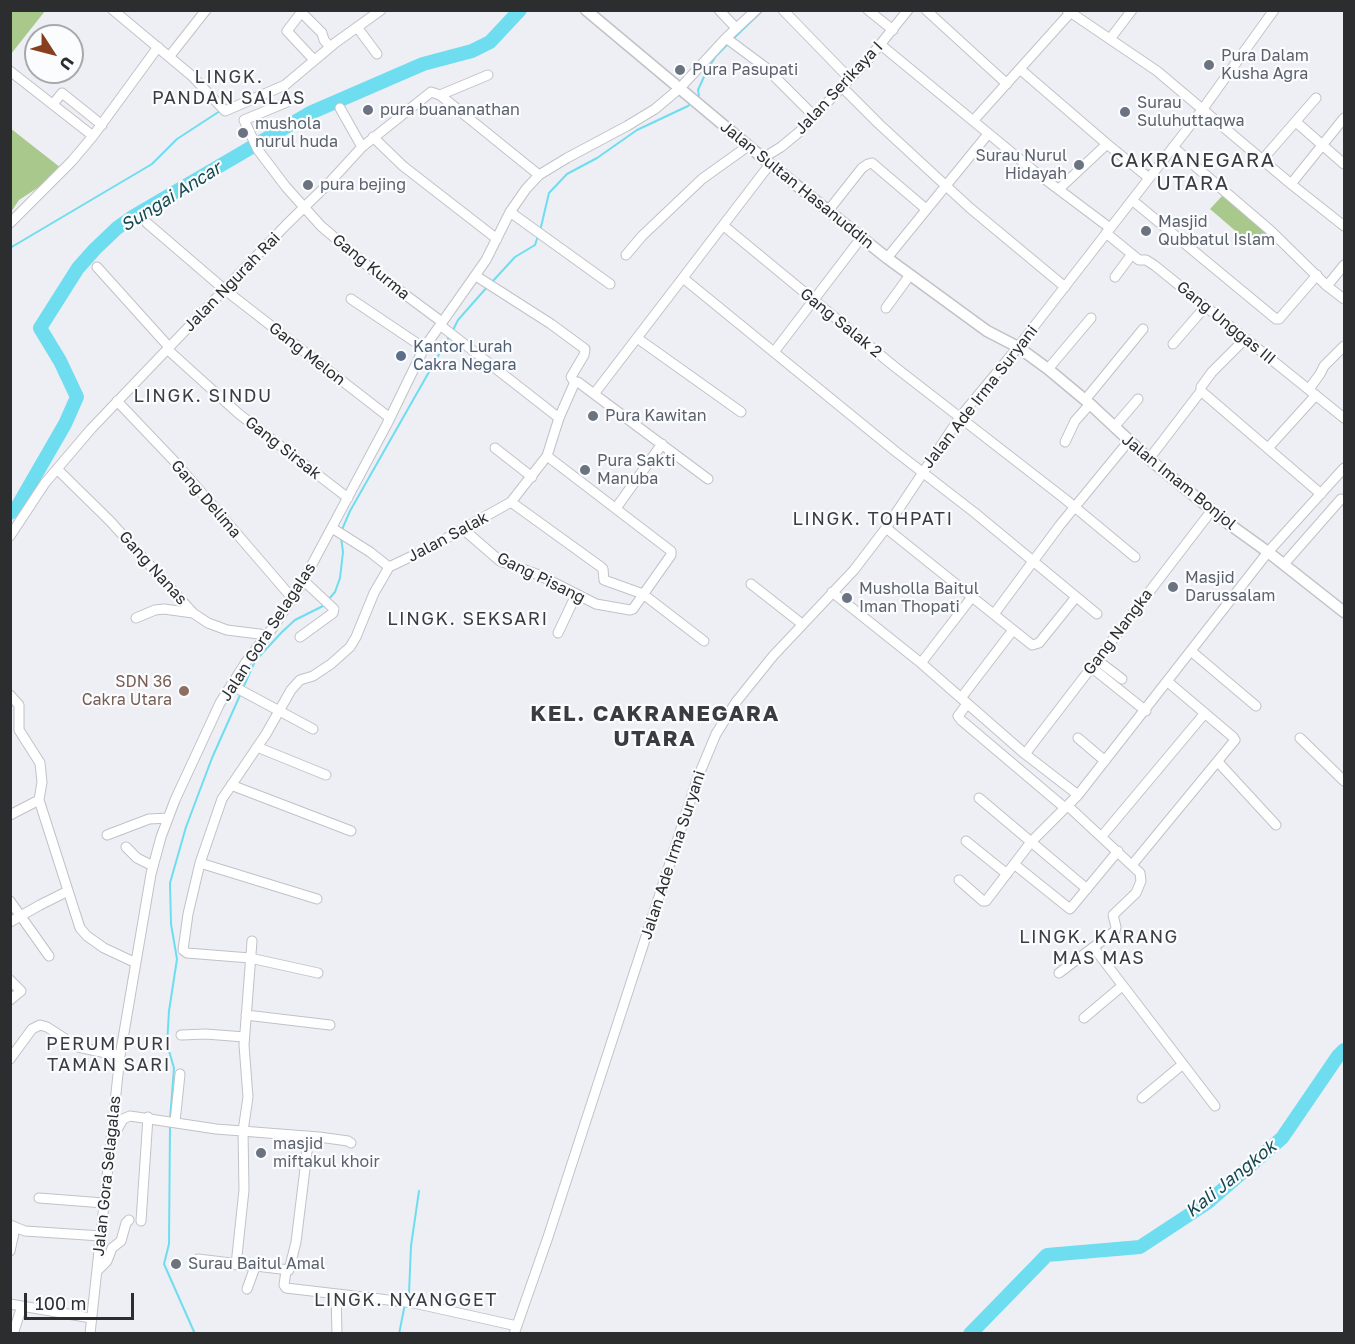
<!DOCTYPE html>
<style>
body{margin:0}
#map{position:relative;width:1355px;height:1344px;overflow:hidden;background:#edeff4;font-family:"Golos Text",sans-serif}
canvas{display:block}
.frame{position:absolute;inset:0;border:12px solid #2c2d2f;pointer-events:none}
.north{position:absolute;left:24px;top:24px;width:60px;height:60px;box-sizing:border-box;background:#fbfcfe;border:2px solid #a8a9ab;border-radius:50%;rotate:126deg;font-size:16px;font-weight:700;line-height:24px;text-align:center;color:#2c2d2f}
.north::after{content:'';display:block;margin:auto;width:21px;height:27px;background:#873f20;clip-path:polygon(50% 0,100% 100%,50% 72%,0 100%)}
.scale{position:absolute;left:24px;top:1293px;width:110px;height:27px;box-sizing:border-box;border:3px solid #2c2d2f;border-top:0;padding-left:8px;font-size:18px;line-height:21px;white-space:nowrap;color:#2c2d2f;-webkit-text-stroke:4px #fbfcfe;paint-order:stroke}
</style>
<div id="map">
<canvas width="1355" height="1344"></canvas>
<div class="frame"></div>
<div class="north">U</div>
<div class="scale">100 m</div>
</div>
<script>
const g = document.querySelector('canvas').getContext('2d');
g.lineJoin = 'round';
function fill(path, color) { g.fillStyle = color; g.fill(path, 'evenodd'); }
const toPath = rows => new Path2D(rows.map(r => 'M' + r).join(''));
function stroke(path, color, width, dash) { g.strokeStyle = color; g.lineWidth = width; g.lineCap = dash ? 'butt' : 'round'; g.setLineDash(dash || []); g.stroke(path); }
function label(font, color, halo, rows, align = 'center') {
  g.font = font + ' "Golos Text",sans-serif'; g.lineWidth = 4.5; g.setLineDash([]); g.textBaseline = 'middle'; g.strokeStyle = halo; g.fillStyle = color; for (const [text, x, y, turn = 0] of rows) {
    g.save(); g.translate(x, y); g.rotate((+turn || 0) * Math.PI / 180); g.textAlign = isNaN(turn) ? turn : align; if (halo) g.strokeText(text, 0, 0); g.fillText(text, 0, 0); g.restore();
  }
}
fill(toPath([
 [11,10,45,11,11,54,10,11],
 [10,128,61,168,51,179,19,200,11,212],
 [1223,195,1268,231,1253,246,1210,209]
]), '#a8c88c');
stroke(toPath([
 [733,39,763,10],
 [696,98,699,96,698,90,707,70,716,56,729,43],
 [540,231,549,193,567,174,597,158,637,130,688,106,692,102],
 [10,248,152,164,177,139,220,111],
 [492,282,515,257,535,245,538,236],
 [453,330,458,320,488,286],
 [341,532,350,511,450,335],
 [328,600,335,592,340,578,343,552,341,537],
 [243,688,255,661,282,632,295,620,325,605],
 [170,1119,174,1068,167,1044,169,1011,177,959,171,924,170,883,186,827,212,758,241,693],
 [170,1125,169,1244,164,1264,195,1334],
 [406,1298,409,1293,411,1246,419,1191],
 [399,1334,405,1304]
]), '#6eddef', 2);
stroke(toPath([
 [10,513,16,509,65,424,77,397,60,361,40,328,78,268,95,249,117,228,134,216,310,113,423,64,472,51,490,42,520,10],
 [970,1334,1047,1255,1140,1247,1207,1203,1282,1138,1338,1056,1344,1050]
]), '#6eddef', 14);
const minor = toPath([
 [113,10,192,76,225,111,285,85,335,43,381,10],
 [719,10,736,28],
 [783,10,850,79],
 [868,10,893,30],
 [926,10,1007,84],
 [1067,10,1157,71,1291,184,1344,226],
 [357,27,377,54],
 [726,38,765,67,813,115],
 [1110,39,1132,10],
 [881,45,1034,171,1110,228],
 [169,57,206,10],
 [314,60,287,31,300,14,304,15,322,33,324,40,330,47],
 [1021,70,1107,144,1149,178],
 [10,71,93,136],
 [842,87,879,124,970,208,1065,287],
 [440,95,539,175],
 [287,102,244,120,258,150,286,187,321,226,376,273,442,322],
 [53,104,62,93,102,125],
 [340,108,362,147],
 [973,121,1070,13],
 [1296,122,1344,164],
 [373,137,403,166,497,239],
 [1173,147,1271,231,1327,286,1344,299],
 [763,158,781,147,798,133,866,62,908,10],
 [1262,160,1316,98],
 [1291,184,1344,118],
 [1059,189,1107,144],
 [1132,200,1276,319,1279,319,1317,275],
 [828,211,862,168,868,164,872,163,926,209],
 [510,212,610,284],
 [10,223,72,161,93,136,158,47],
 [147,223,225,290,390,418],
 [724,226,895,367,1065,499,1135,557],
 [1106,233,1139,260,1146,260,1154,265,1344,418],
 [626,255,642,236,702,179,748,146],
 [887,258,988,134],
 [97,267,169,347],
 [476,276,551,324,585,349,584,355,571,377,575,383],
 [1115,277,1132,254],
 [683,278,895,451,975,513,1097,614],
 [1327,286,1344,265],
 [351,299,424,348],
 [886,308,910,275],
 [440,325,559,418],
 [637,338,741,412],
 [1173,344,1205,307],
 [167,349,239,414,348,498],
 [774,352,861,238],
 [1048,369,1091,318],
 [1309,389,1320,374,1324,366,1344,346],
 [1201,391,1321,494],
 [594,394,708,479],
 [1085,400,1143,329],
 [117,401,176,463,293,599],
 [1114,427,1138,399],
 [1065,442,1075,421,1090,404],
 [495,448,532,477],
 [1268,448,1316,395],
 [1149,459,1201,391,1201,387,1212,372,1244,340],
 [57,469,110,521,193,613,208,623,227,630,267,635],
 [511,502,601,567,603,569,604,580,643,594,704,641],
 [616,508,662,444],
 [332,528,370,552,389,567],
 [886,528,1032,645,1039,643,1076,597],
 [463,529,500,561,539,575,596,604,630,610,633,609,671,555,671,551,547,456],
 [10,536,45,483,91,429,286,225,329,183,362,147,431,92,440,95,488,75],
 [1284,564,1341,499],
 [751,584,802,624],
 [832,592,921,663,1025,754,1078,795],
 [994,614,1060,525,1128,442],
 [136,618,155,610,164,609,193,613],
 [558,633,576,595],
 [300,637,333,613,334,609,304,581],
 [1191,651,1256,706],
 [1097,660,1122,679],
 [921,663,972,597],
 [1091,667,1146,711],
 [231,685,313,729],
 [10,695,19,705,19,730,40,763,42,782,39,800,80,928,87,936,104,948,136,963],
 [961,698,1013,630],
 [967,704,958,716,961,720,1065,808],
 [1078,738,1105,761],
 [1300,738,1344,781],
 [257,747,326,775],
 [1025,754,1212,510],
 [1218,762,1276,825],
 [231,785,351,831],
 [979,798,1087,889],
 [10,815,39,800],
 [107,835,149,819,168,818],
 [1102,836,1205,713],
 [966,841,1007,874],
 [126,847,137,858,153,866],
 [200,863,317,899],
 [1014,864,1070,909,1118,851],
 [1132,865,1235,740,1233,737,1168,682],
 [959,880,983,901,986,901,1031,842,1078,795,1268,552,1344,468],
 [10,901,49,956],
 [10,922,40,905,68,891],
 [1094,948,1215,1106],
 [318,973,250,958,187,953,183,950,188,914,200,863,222,799,266,734,291,690,300,680,313,676,331,664,350,647,356,637,374,593,389,567,429,548,511,502,547,456,559,418,574,384,578,382,594,394,770,164],
 [1059,973,1115,931,1116,927,1113,915,1136,893,1141,881,1140,873,1068,806],
 [10,980,21,991,10,1000],
 [246,1015,330,1025],
 [1084,1018,1122,986],
 [181,1035,206,1034,244,1037],
 [10,1059,32,1029,40,1025,47,1027,78,1047,120,1056],
 [1142,1098,1183,1064],
 [175,1122,180,1074],
 [114,1135,123,1119,130,1116,216,1129,319,1137,348,1141,351,1143],
 [39,1198,104,1203],
 [141,1221,148,1117],
 [10,1225,25,1231,101,1236],
 [10,1251,15,1228],
 [198,1259,289,1270,296,1242,309,1136],
 [236,1265,244,1190,243,1131,248,1097,244,1045,252,941],
 [97,1271,107,1261,112,1248,121,1241,126,1223,129,1220],
 [286,1271,284,1285,286,1288,414,1303,517,1326],
 [247,1289,255,1267],
 [336,1294,337,1334],
 [10,1304,91,1318],
 [13,1334,22,1306],
 [90,1334,120,1056,151,874,161,837,175,800,220,703,246,662,274,626,301,585,387,424,424,348,486,260,510,212,526,189,539,175,567,158,627,126,655,109,680,88,726,38,756,10],
 [514,1334,548,1237,698,777,716,734,736,702,773,656,854,570,886,528,960,417,1018,347,1202,110,1274,10]
]);
const major = toPath([
 [586,10,770,164,887,258,987,331,1018,347,1048,369,1090,404,1149,459,1229,524,1268,552,1344,612]
]);
stroke(minor, '#c1c2c8', 11);
stroke(major, '#c1c2c8', 13);
stroke(minor, '#fff', 9);
stroke(major, '#fff', 10);
for (const [x, y, r, color] of [
 [1209,65,6,"#6b7280"],
 [680,70,6,"#6b7280"],
 [368,110,6,"#6b7280"],
 [1125,112,6,"#6b7280"],
 [243,133,6,"#6b7280"],
 [1079,165,6,"#6b7280"],
 [308,185,6,"#6b7280"],
 [1146,231,6,"#6b7280"],
 [401,356,6,"#5c6f8a"],
 [593,416,6,"#6b7280"],
 [585,470,6,"#6b7280"],
 [1173,587,6,"#6b7280"],
 [847,598,6,"#6b7280"],
 [184,691,6,"#8d6e63"],
 [261,1153,6,"#6b7280"],
 [176,1264,6,"#6b7280"]
]) { const dot = new Path2D(); dot.arc(x, y, r, 0, 2 * Math.PI); g.fillStyle = color; g.fill(dot); stroke(dot, '#fbfcfe', 2); }
label('16px', '#5b616d', '#fbfcfe', [
 ["Pura Dalam",1221,56],
 ["Kusha Agra",1221,74],
 ["Pura Pasupati",692,70],
 ["Surau",1137,103],
 ["Suluhuttaqwa",1137,121],
 ["pura buananathan",380,110],
 ["mushola",255,124],
 ["nurul huda",255,142],
 ["Surau Nurul",1067,156,"right"],
 ["Hidayah",1067,174,"right"],
 ["pura bejing",320,185],
 ["Masjid",1158,222],
 ["Qubbatul Islam",1158,240],
 ["Pura Kawitan",605,416],
 ["Pura Sakti",597,461],
 ["Manuba",597,479],
 ["Masjid",1185,578],
 ["Darussalam",1185,596],
 ["Musholla Baitul",859,589],
 ["Iman Thopati",859,607],
 ["masjid",273,1144],
 ["miftakul khoir",273,1162],
 ["Surau Baitul Amal",188,1264]
], 'left');
label('16px', '#2c2d2f', '#fbfcfe', [
 ["Jalan Serikaya I",839,88,-47],
 ["Jalan Sultan Hasanuddin",797,185,39],
 ["Gang Kurma",371,267,39],
 ["Jalan Ngurah Rai",232,282,-46],
 ["Gang Salak 2",841,323,39],
 ["Gang Unggas III",1226,323,39],
 ["Gang Melon",307,354,38],
 ["Jalan Ade Irma Suryani",980,397,-52],
 ["Gang Sirsak",283,448,38],
 ["Jalan Imam Bonjol",1179,482,39],
 ["Gang Delima",206,499,49],
 ["Jalan Salak",448,537,-28],
 ["Gang Nanas",153,568,48],
 ["Gang Pisang",541,578,26],
 ["Jalan Gora Selagalas",268,632,-57],
 ["Gang Nangka",1118,632,-53],
 ["Jalan Ade Irma Suryani",673,855,-72],
 ["Jalan Gora Selagalas",107,1176,-84]
]);
label('16px', '#4e5e75', '#fbfcfe', [
 ["Kantor Lurah",413,347],
 ["Cakra Negara",413,365]
], 'left');
label('16px', '#785e54', '#fbfcfe', [
 ["SDN 36",172,682],
 ["Cakra Utara",172,700]
], 'right');
g.letterSpacing = '1.5px';
label('18px', '#3b3c41', '#fbfcfe', [
 ["LINGK.",229,77],
 ["PANDAN SALAS",229,98],
 ["LINGK. SINDU",203,396],
 ["LINGK. TOHPATI",873,519],
 ["LINGK. SEKSARI",468,619],
 ["LINGK. KARANG",1099,937],
 ["MAS MAS",1099,958],
 ["PERUM PURI",109,1044],
 ["TAMAN SARI",109,1065],
 ["LINGK. NYANGGET",406,1300]
]);
g.letterSpacing = '0px';
label('italic 18px', '#184a51', '#fbfcfe', [
 ["Sungai Ancar",171,197,-32],
 ["Kali Jangkok",1231,1179,-39]
]);
g.letterSpacing = '1.5px';
label('20px', '#3b3c41', '#fbfcfe', [
 ["CAKRANEGARA",1193,161],
 ["UTARA",1193,184]
]);
g.letterSpacing = '0px';
g.letterSpacing = '1.5px';
label('bold 22px', '#3b3c41', '#fbfcfe', [
 ["KEL. CAKRANEGARA",655,714],
 ["UTARA",655,739]
]);
g.letterSpacing = '0px';
</script>
